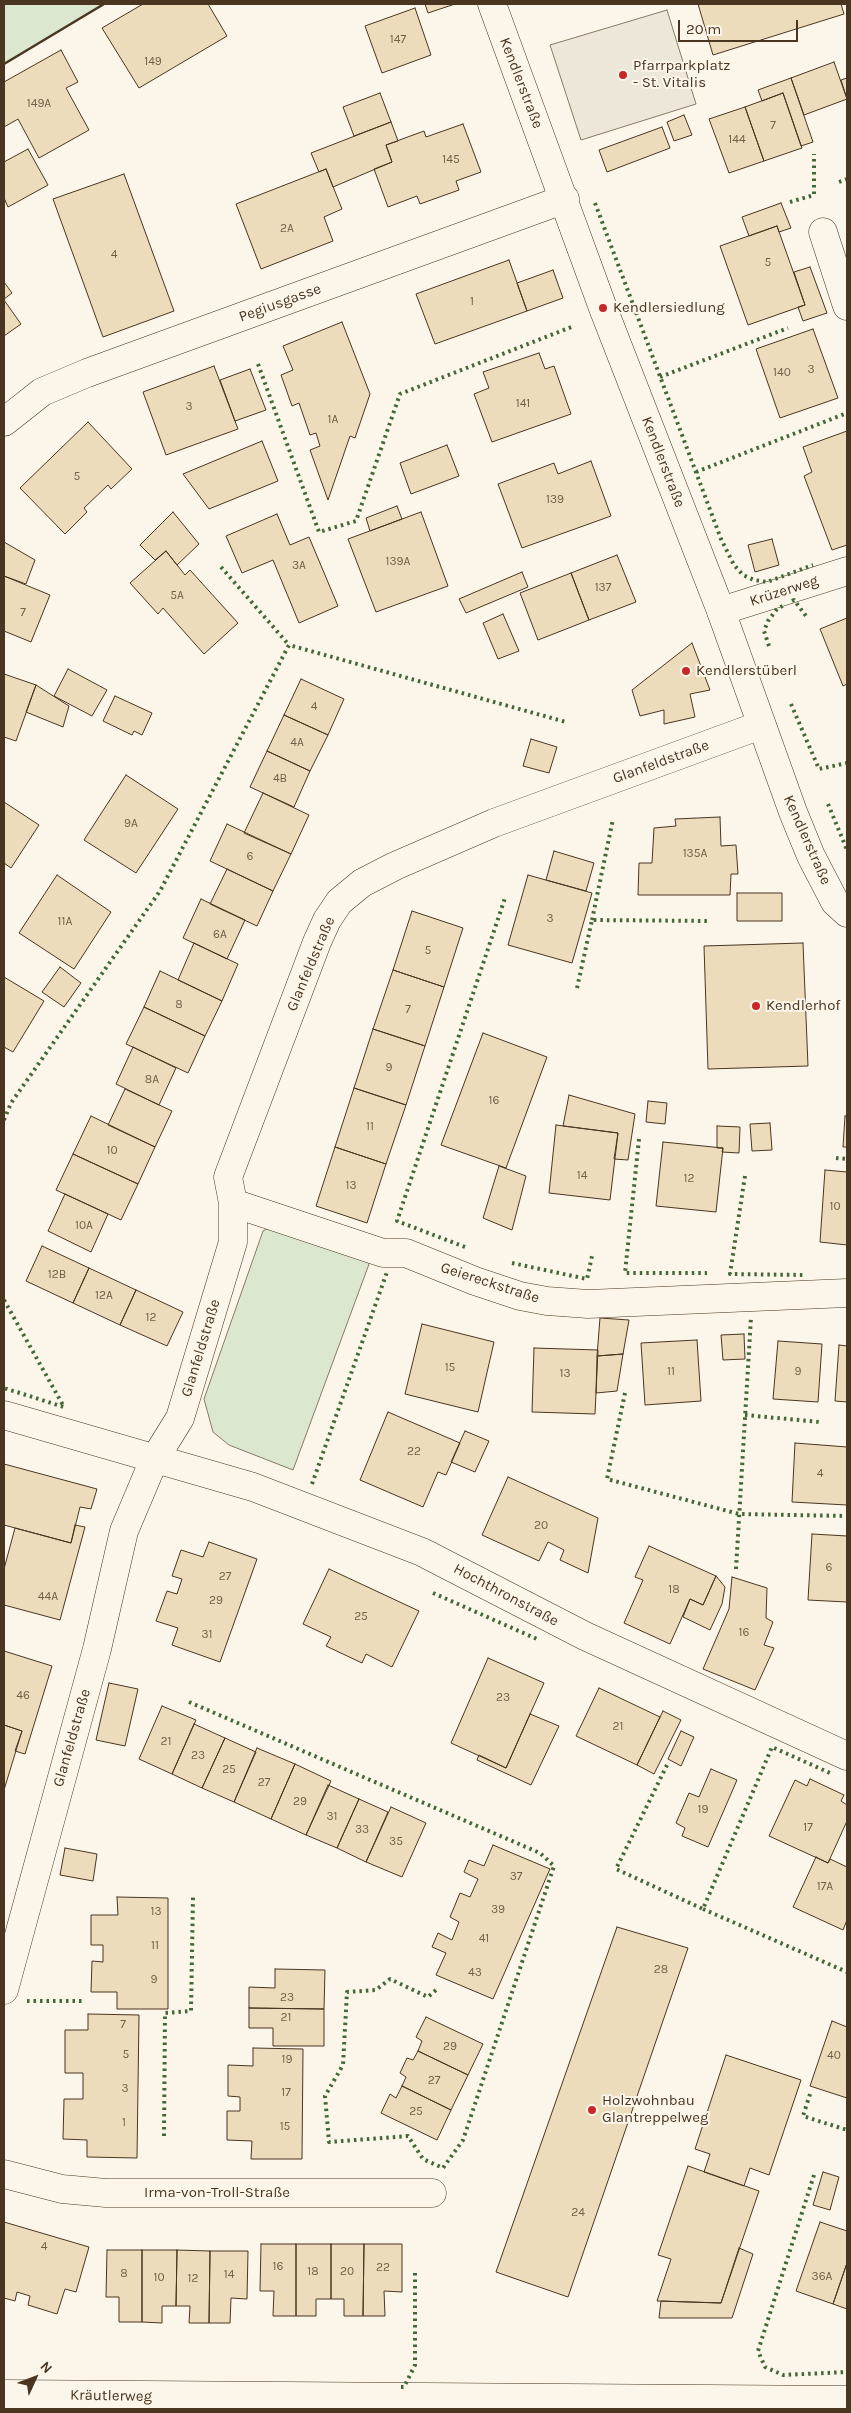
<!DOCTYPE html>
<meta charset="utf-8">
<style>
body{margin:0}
#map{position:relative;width:851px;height:2413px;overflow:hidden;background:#fbf6e9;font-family:Karla,sans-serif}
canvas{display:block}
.frame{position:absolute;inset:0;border:5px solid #4a3520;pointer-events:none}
.north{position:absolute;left:10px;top:2353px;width:50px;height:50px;-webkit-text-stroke:4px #fbf6e9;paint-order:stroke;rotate:47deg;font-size:14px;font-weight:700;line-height:20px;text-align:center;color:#4a3520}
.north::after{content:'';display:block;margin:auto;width:18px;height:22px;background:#4a3520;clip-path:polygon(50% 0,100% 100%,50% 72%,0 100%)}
.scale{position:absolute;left:678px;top:20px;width:120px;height:22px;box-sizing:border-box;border:2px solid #4a3520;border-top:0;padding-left:6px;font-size:15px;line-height:18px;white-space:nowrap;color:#4a3520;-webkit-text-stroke:4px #fbf6e9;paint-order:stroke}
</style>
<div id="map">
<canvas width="851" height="2413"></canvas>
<div class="frame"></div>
<div class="north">N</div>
<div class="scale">20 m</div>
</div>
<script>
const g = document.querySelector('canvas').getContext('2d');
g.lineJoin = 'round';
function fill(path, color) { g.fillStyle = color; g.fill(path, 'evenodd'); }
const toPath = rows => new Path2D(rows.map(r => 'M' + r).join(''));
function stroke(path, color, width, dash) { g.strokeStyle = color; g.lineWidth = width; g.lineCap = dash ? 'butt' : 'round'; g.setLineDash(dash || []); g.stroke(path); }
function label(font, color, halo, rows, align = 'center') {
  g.font = font + ' Karla,sans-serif'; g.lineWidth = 4; g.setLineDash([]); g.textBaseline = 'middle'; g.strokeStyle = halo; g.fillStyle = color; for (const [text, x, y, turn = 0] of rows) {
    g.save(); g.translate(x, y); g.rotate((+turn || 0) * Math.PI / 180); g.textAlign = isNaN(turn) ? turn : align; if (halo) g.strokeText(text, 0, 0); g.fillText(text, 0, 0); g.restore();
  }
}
const green = toPath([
 [4,4,104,4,4,64,4,4],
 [276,1224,372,1256,293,1470,229,1445,213,1432,204,1399,263,1231,276,1224]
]);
fill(green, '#dce7d0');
stroke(green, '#887966', 1);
const parking = toPath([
 [667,10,696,104,581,140,550,45,667,10]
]);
fill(parking, '#ede7d9');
stroke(parking, '#887966', 1);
const building = toPath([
 [143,4,208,4,227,36,139,88,102,28,143,4],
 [425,4,455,4,428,13,425,4],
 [698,4,841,4,844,14,713,55,698,4],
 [415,8,431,55,382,73,365,26,415,8],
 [61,50,78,82,66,88,89,130,39,158,18,119,4,127,4,82,61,50],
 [834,62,847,99,804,115,791,78,834,62],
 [791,78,813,142,801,146,783,93,762,101,758,90,791,78],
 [847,78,847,99,841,80,847,78],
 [380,93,391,122,354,136,343,107,380,93],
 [783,93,802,148,764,161,745,107,783,93],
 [745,107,764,161,729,173,709,119,745,107],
 [684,115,692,135,674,141,667,122,684,115],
 [391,122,398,141,386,145,392,162,333,187,326,169,319,172,311,153,391,122],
 [463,124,481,172,456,181,459,190,420,204,417,196,388,207,374,169,392,162,386,145,424,131,426,137,463,124],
 [662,127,670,148,607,172,599,150,662,127],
 [28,149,48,185,8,207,4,198,4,162,28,149],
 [326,169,342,209,324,217,333,241,261,269,236,204,326,169],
 [124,174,174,311,103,337,53,199,124,174],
 [781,203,791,228,779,232,777,226,749,236,742,217,781,203],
 [777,226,805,305,748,325,720,246,777,226],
 [509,260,527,311,435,344,416,294,509,260],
 [810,267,827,313,803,321,798,307,805,305,794,272,810,267],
 [553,270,563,298,527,311,517,283,553,270],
 [4,282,12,293,4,299,4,282],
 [4,300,21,324,4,336,4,300],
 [342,322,370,394,355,438,350,436,328,500,310,450,320,446,316,433,310,435,299,403,292,406,281,375,293,370,283,346,342,322],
 [813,329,838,398,780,418,756,349,813,329],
 [539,353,545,369,554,366,571,414,492,442,474,394,489,388,483,372,539,353],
 [214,366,238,429,166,455,143,392,214,366],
 [250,369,266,410,235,421,220,380,250,369],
 [88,422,132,469,111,489,108,485,84,508,87,512,65,534,20,488,88,422],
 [847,431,847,545,832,550,804,476,812,472,803,447,847,431],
 [262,441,278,481,209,509,183,474,262,441],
 [447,445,459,476,411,494,400,463,447,445],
 [591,461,611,516,522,548,498,484,554,463,558,474,591,461],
 [397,506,402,519,370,531,366,518,397,506],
 [173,512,199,544,177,565,166,551,155,560,140,545,173,512],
 [421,512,448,586,376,612,348,539,421,512],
 [277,514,290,545,309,537,338,606,299,623,273,560,242,573,226,536,277,514],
 [772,539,779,565,755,572,748,545,772,539],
 [4,542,35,560,26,584,4,576,4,542],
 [166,551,185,575,190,570,238,623,204,654,163,608,158,614,130,583,166,551],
 [617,555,636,602,589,620,571,573,617,555],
 [522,572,528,587,466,613,459,599,522,572],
 [571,573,589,620,538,640,520,593,571,573],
 [4,576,50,595,31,642,4,631,4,576],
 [503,614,519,651,498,659,483,623,503,614],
 [847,618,847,684,843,686,820,629,847,618],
 [692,643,710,690,690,694,695,717,664,724,664,710,640,716,632,690,692,643],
 [68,669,107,690,92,716,54,696,68,669],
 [4,674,36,685,16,741,4,737,4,674],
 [301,679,344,699,328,735,284,715,301,679],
 [36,685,69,706,63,727,26,712,36,685],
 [115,696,152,713,142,735,134,731,132,735,103,721,115,696],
 [284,715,328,735,310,771,267,751,284,715],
 [531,739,557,747,549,773,523,766,531,739],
 [267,751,310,771,294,807,250,787,267,751],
 [126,775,178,809,136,873,84,840,126,775],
 [263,793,309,815,291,854,244,833,263,793],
 [4,802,39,825,11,868,4,863,4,802],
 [720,817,721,846,736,845,738,874,731,874,730,895,638,895,639,863,652,863,654,828,676,826,675,819,720,817],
 [227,824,291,854,273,891,210,861,227,824],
 [554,851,594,863,586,891,546,880,554,851],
 [227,869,273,891,257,926,210,904,227,869],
 [57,875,111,912,74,969,19,933,57,875],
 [528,875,592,893,572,963,508,945,528,875],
 [737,893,782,893,782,921,737,921,737,893],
 [201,899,245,920,227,959,183,938,201,899],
 [412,911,463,928,444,987,393,970,412,911],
 [194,943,238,964,222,1001,178,980,194,943],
 [803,943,808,1066,708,1069,704,946,803,943],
 [60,967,81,983,64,1007,42,992,60,967],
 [393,970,444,987,425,1046,373,1029,393,970],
 [160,971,222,1001,205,1036,144,1007,160,971],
 [4,977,44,1001,13,1052,4,1047,4,977],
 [144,1007,205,1036,188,1073,126,1044,144,1007],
 [373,1029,425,1046,406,1105,354,1088,373,1029],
 [483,1033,547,1057,506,1168,441,1145,483,1033],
 [133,1047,176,1068,159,1105,116,1084,133,1047],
 [354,1088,406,1105,386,1164,335,1147,354,1088],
 [125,1089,172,1111,155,1147,108,1125,125,1089],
 [569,1095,635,1114,628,1160,614,1159,618,1133,563,1126,569,1095],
 [648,1101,667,1103,665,1124,646,1122,648,1101],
 [91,1116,155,1147,138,1184,73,1154,91,1116],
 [845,1116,847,1116,847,1147,843,1147,845,1116],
 [770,1123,772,1150,752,1151,750,1124,770,1123],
 [556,1125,618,1133,610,1200,549,1193,556,1125],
 [717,1126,740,1127,739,1153,722,1152,723,1148,717,1148,717,1126],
 [663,1142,723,1148,716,1212,656,1206,663,1142],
 [335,1147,386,1164,367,1223,316,1206,335,1147],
 [73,1154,138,1184,121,1220,56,1190,73,1154],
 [499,1166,526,1176,512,1230,483,1218,499,1166],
 [825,1170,847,1172,847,1245,820,1242,825,1170],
 [65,1194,108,1214,91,1252,48,1231,65,1194],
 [42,1246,89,1268,73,1303,26,1281,42,1246],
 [89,1268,136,1290,120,1325,73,1303,89,1268],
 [136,1290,183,1312,167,1346,120,1325,136,1290],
 [600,1318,629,1320,623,1354,597,1356,600,1318],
 [422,1324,494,1342,478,1412,405,1394,422,1324],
 [744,1334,745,1359,723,1360,721,1335,744,1334],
 [697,1340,701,1401,645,1405,641,1343,697,1340],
 [778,1341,822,1344,818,1402,773,1399,778,1341],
 [839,1345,847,1346,847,1402,835,1401,839,1345],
 [534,1348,598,1350,595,1414,532,1412,534,1348],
 [623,1354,617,1391,596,1393,597,1356,623,1354],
 [388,1412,460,1443,446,1475,438,1472,423,1507,360,1480,388,1412],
 [465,1431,489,1441,475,1472,451,1462,465,1431],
 [795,1443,847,1447,847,1505,792,1502,795,1443],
 [4,1464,97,1489,91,1509,80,1507,71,1543,4,1525,4,1464],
 [508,1477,598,1518,588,1573,560,1560,564,1550,548,1542,539,1561,482,1535,508,1477],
 [75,1525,85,1527,60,1620,4,1605,4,1569,15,1528,71,1543,75,1525],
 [812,1534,847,1536,847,1602,808,1600,812,1534],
 [209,1542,257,1559,220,1662,172,1645,178,1628,156,1621,167,1591,177,1594,182,1579,172,1576,181,1550,203,1557,209,1542],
 [649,1546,716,1576,703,1605,690,1599,670,1644,624,1623,643,1580,635,1577,649,1546],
 [329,1569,419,1611,392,1667,366,1654,362,1663,326,1646,331,1637,303,1624,329,1569],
 [716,1576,725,1587,722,1604,710,1630,683,1617,690,1599,703,1605,716,1576],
 [732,1577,767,1588,766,1618,773,1622,764,1645,774,1648,755,1690,703,1669,729,1609,732,1577],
 [4,1651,52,1666,25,1754,15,1751,22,1731,4,1725,4,1651],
 [488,1658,544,1683,506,1768,451,1743,488,1658],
 [109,1683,138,1689,125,1746,96,1740,109,1683],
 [599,1688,660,1717,637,1765,576,1736,599,1688],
 [162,1706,196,1720,172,1774,139,1759,162,1706],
 [663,1711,681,1720,654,1774,637,1765,663,1711],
 [530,1714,559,1726,531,1785,477,1760,479,1755,506,1768,530,1714],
 [194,1724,225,1738,202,1788,172,1774,194,1724],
 [4,1725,22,1731,4,1790,4,1725],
 [681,1731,694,1737,681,1766,668,1759,681,1731],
 [225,1738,256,1752,234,1802,202,1788,225,1738],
 [257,1748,295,1764,271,1819,234,1802,257,1748],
 [295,1764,331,1781,306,1835,271,1819,295,1764],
 [711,1769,737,1780,708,1847,682,1836,685,1828,676,1823,689,1793,699,1797,711,1769],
 [810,1779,844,1795,841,1801,847,1805,847,1821,828,1863,769,1836,795,1780,807,1786,810,1779],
 [328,1785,359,1799,337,1848,306,1835,328,1785],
 [359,1799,388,1812,366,1862,337,1848,359,1799],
 [391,1807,426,1823,402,1877,366,1862,391,1807],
 [493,1845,550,1869,493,1999,436,1975,446,1953,432,1947,438,1933,452,1940,459,1922,450,1917,460,1893,470,1897,478,1879,464,1872,469,1860,484,1866,493,1845],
 [65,1848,97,1854,93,1881,60,1875,65,1848],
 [816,1857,828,1863,830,1859,847,1867,847,1920,843,1930,793,1907,816,1857],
 [117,1897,168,1898,168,2009,117,2009,117,1992,91,1992,92,1961,103,1962,103,1945,91,1945,91,1915,118,1915,117,1897],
 [617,1927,688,1948,568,2297,496,2272,617,1927],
 [275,1969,325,1970,324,2009,249,2008,249,1987,275,1988,275,1969],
 [249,2008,324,2009,324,2046,273,2046,273,2028,249,2028,249,2008],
 [88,2014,139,2015,137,2158,87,2157,87,2140,63,2139,64,2099,83,2099,83,2073,65,2073,65,2030,88,2030,88,2014],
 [426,2017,483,2044,468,2075,418,2051,422,2041,416,2037,426,2017],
 [832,2021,847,2027,847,2098,810,2086,832,2021],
 [253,2048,303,2049,302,2159,251,2159,252,2141,227,2140,227,2111,240,2111,240,2097,228,2096,228,2065,253,2066,253,2048],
 [418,2051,468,2075,451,2110,402,2086,406,2077,400,2073,407,2058,413,2060,418,2051],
 [726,2055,801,2080,769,2175,750,2168,744,2186,704,2172,710,2154,695,2149,726,2055],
 [402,2086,451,2110,437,2140,381,2113,390,2094,396,2098,402,2086],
 [688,2166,759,2191,721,2303,657,2301,671,2259,658,2255,688,2166],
 [823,2172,839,2177,830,2210,813,2205,823,2172],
 [4,2222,89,2247,76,2292,65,2289,57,2314,28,2305,30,2296,17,2292,15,2301,4,2298,4,2222],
 [820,2222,847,2231,847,2263,833,2304,796,2291,820,2222],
 [261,2244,296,2244,296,2316,273,2316,274,2291,260,2291,261,2244],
 [296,2244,331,2244,331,2299,316,2299,316,2316,296,2316,296,2244],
 [331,2244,364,2244,363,2316,344,2316,344,2299,331,2299,331,2244],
 [364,2244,402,2244,402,2292,384,2291,385,2316,363,2316,364,2244],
 [739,2248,753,2254,732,2318,659,2318,661,2301,721,2303,739,2248],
 [107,2250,142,2250,142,2322,119,2322,119,2297,106,2297,107,2250],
 [142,2250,177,2250,176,2306,162,2306,162,2323,142,2322,142,2250],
 [177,2250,210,2251,209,2323,189,2323,190,2306,176,2306,177,2250],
 [210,2251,248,2251,247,2299,231,2298,230,2323,209,2323,210,2251],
 [847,2263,847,2309,833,2304,847,2263]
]);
fill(building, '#ecdcbc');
stroke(building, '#4a3520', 1);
const minor = toPath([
 [823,232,847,306],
 [4,422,42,392,87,373,565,199],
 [721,611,847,571],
 [233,1203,383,1253,406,1253,475,1281,520,1296,547,1301,588,1304,847,1293],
 [4,1415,253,1487,422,1552,585,1636,847,1756],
 [4,1990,97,1649,124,1531,154,1460,180,1418,233,1242,233,1203,228,1177,317,942,327,920,339,902,362,883,395,866,494,823,761,725],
 [4,2174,62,2189,106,2193,432,2193],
 [4,2394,847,2400]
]);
const tertiary = toPath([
 [492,4,603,308,721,611,793,812,811,856,835,902,847,913]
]);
stroke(minor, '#4a3520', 29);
stroke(tertiary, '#4a3520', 29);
stroke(minor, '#fbf6e9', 28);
stroke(tertiary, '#fbf6e9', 28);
stroke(toPath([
 [839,182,847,179],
 [790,202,814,195,814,154],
 [595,203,721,539,734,565,743,575,754,580,767,582,813,565],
 [258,364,319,532,356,521,400,394,574,326],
 [660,377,788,328],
 [696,472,847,413],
 [221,567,289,645],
 [792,601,794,600,806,616],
 [769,646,764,631,768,621,777,609,786,604],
 [791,704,819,769,847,763],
 [828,804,847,850],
 [592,920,613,819],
 [577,988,592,920,710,921],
 [4,1120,11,1103,160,891,289,645,566,722],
 [639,1139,625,1273,707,1273],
 [836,1158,847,1159],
 [745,1176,730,1274,803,1275],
 [465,1247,397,1221,505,898],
 [512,1263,587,1279,592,1256],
 [4,1300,64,1407,4,1388],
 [625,1393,607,1479,739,1514,847,1516],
 [745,1415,820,1422],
 [312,1484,387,1272],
 [736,1569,751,1317],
 [433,1593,537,1639],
 [189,1702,540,1853,554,1866,463,2140,443,2168,423,2159,408,2136,329,2142,325,2096,343,2065,347,1992,376,1990,390,1979,428,1997,436,1990],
 [667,1765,616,1869,703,1909,772,1747,830,1773],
 [703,1909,847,1972],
 [27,2001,85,2001],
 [810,2094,803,2116,847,2130],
 [164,2136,165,2013,191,2011,193,1896],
 [814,2175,758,2351,765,2367,783,2375,847,2372],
 [401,2387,404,2387,415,2365,415,2269]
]), '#436837', 4, [2.5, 4]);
stroke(toPath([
 [4,64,104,4]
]), '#4a3520', 2.5);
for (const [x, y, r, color] of [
 [623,75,5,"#c62828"],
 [603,308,5,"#c62828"],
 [686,671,5,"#c62828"],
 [756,1006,5,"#c62828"],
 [592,2110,5,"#c62828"]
]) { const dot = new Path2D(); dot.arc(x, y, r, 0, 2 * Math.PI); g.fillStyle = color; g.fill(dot); stroke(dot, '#fbf6e9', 2); }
label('12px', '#725f47', null, [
 ["147",398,40],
 ["149",153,62],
 ["149A",39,104],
 ["7",773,126],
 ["144",737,140],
 ["145",451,160],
 ["2A",287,229],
 ["4",114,255],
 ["5",768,263],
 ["1",472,302],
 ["3",811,370],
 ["140",782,373],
 ["141",523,404],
 ["3",189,407],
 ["1A",333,420],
 ["5",77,477],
 ["139",555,500],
 ["139A",398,562],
 ["3A",299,566],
 ["137",603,588],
 ["5A",177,596],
 ["7",23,613],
 ["4",314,707],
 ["4A",297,743],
 ["4B",280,779],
 ["9A",131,824],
 ["135A",695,854],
 ["6",250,857],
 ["3",550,919],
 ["11A",65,922],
 ["6A",220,935],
 ["5",428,951],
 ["8",179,1005],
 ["7",408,1010],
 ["9",389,1068],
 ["8A",152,1080],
 ["16",494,1101],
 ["11",370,1127],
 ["10",112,1151],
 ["14",582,1176],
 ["12",689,1179],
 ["13",351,1186],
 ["10",835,1207],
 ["10A",84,1226],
 ["12B",57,1275],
 ["12A",104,1296],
 ["12",151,1318],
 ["15",450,1368],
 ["11",671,1372],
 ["9",798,1372],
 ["13",565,1374],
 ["22",414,1452],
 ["4",820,1474],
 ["20",541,1526],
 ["6",829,1568],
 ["27",225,1577],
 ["18",674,1590],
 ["44A",48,1597],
 ["29",216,1601],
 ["25",361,1617],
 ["16",744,1633],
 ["31",207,1635],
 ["46",23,1696],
 ["23",503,1698],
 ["21",618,1727],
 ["21",166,1742],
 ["23",198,1756],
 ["25",229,1770],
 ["27",264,1783],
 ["29",300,1802],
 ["19",703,1810],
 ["31",332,1817],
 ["17",808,1828],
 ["33",362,1830],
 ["35",396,1842],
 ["37",516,1877],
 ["17A",825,1887],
 ["39",498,1910],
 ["13",156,1912],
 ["41",484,1939],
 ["11",155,1946],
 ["28",661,1970],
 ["43",475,1973],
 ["9",154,1980],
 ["23",287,1998],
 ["21",286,2018],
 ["7",123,2025],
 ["29",450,2047],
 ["5",126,2055],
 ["40",834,2056],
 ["19",287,2060],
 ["27",434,2081],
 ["3",125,2089],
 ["17",286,2093],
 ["25",416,2112],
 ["1",124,2123],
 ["15",285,2127],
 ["24",578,2213],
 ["4",44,2247],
 ["16",278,2267],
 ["22",383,2268],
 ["18",313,2272],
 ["20",347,2272],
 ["8",124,2274],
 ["14",229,2275],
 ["36A",822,2277],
 ["10",159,2278],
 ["12",193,2279]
]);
label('15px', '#4a3520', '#fbf6e9', [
 ["Pfarrparkplatz",633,66],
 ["- St. Vitalis",633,83],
 ["Kendlersiedlung",613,308],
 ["Kendlerstüberl",696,671],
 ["Kendlerhof",766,1006],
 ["Holzwohnbau",602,2101],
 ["Glantreppelweg",602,2118]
], 'left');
label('15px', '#4a3520', '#fbf6e9', [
 ["Kendlerstraße",521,83,69],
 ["Pegiusgasse",280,303,-20],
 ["Kendlerstraße",663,462,69],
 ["Krüzerweg",784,591,-18],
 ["Glanfeldstraße",661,762,-20],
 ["Kendlerstraße",807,840,66],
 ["Glanfeldstraße",311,964,-67],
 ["Geiereckstraße",490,1283,18],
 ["Glanfeldstraße",201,1348,-73],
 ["Hochthronstraße",506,1595,28],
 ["Glanfeldstraße",72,1738,-74],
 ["Irma-von-Troll-Straße",217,2193],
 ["Kräutlerweg",111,2396,1]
]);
</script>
